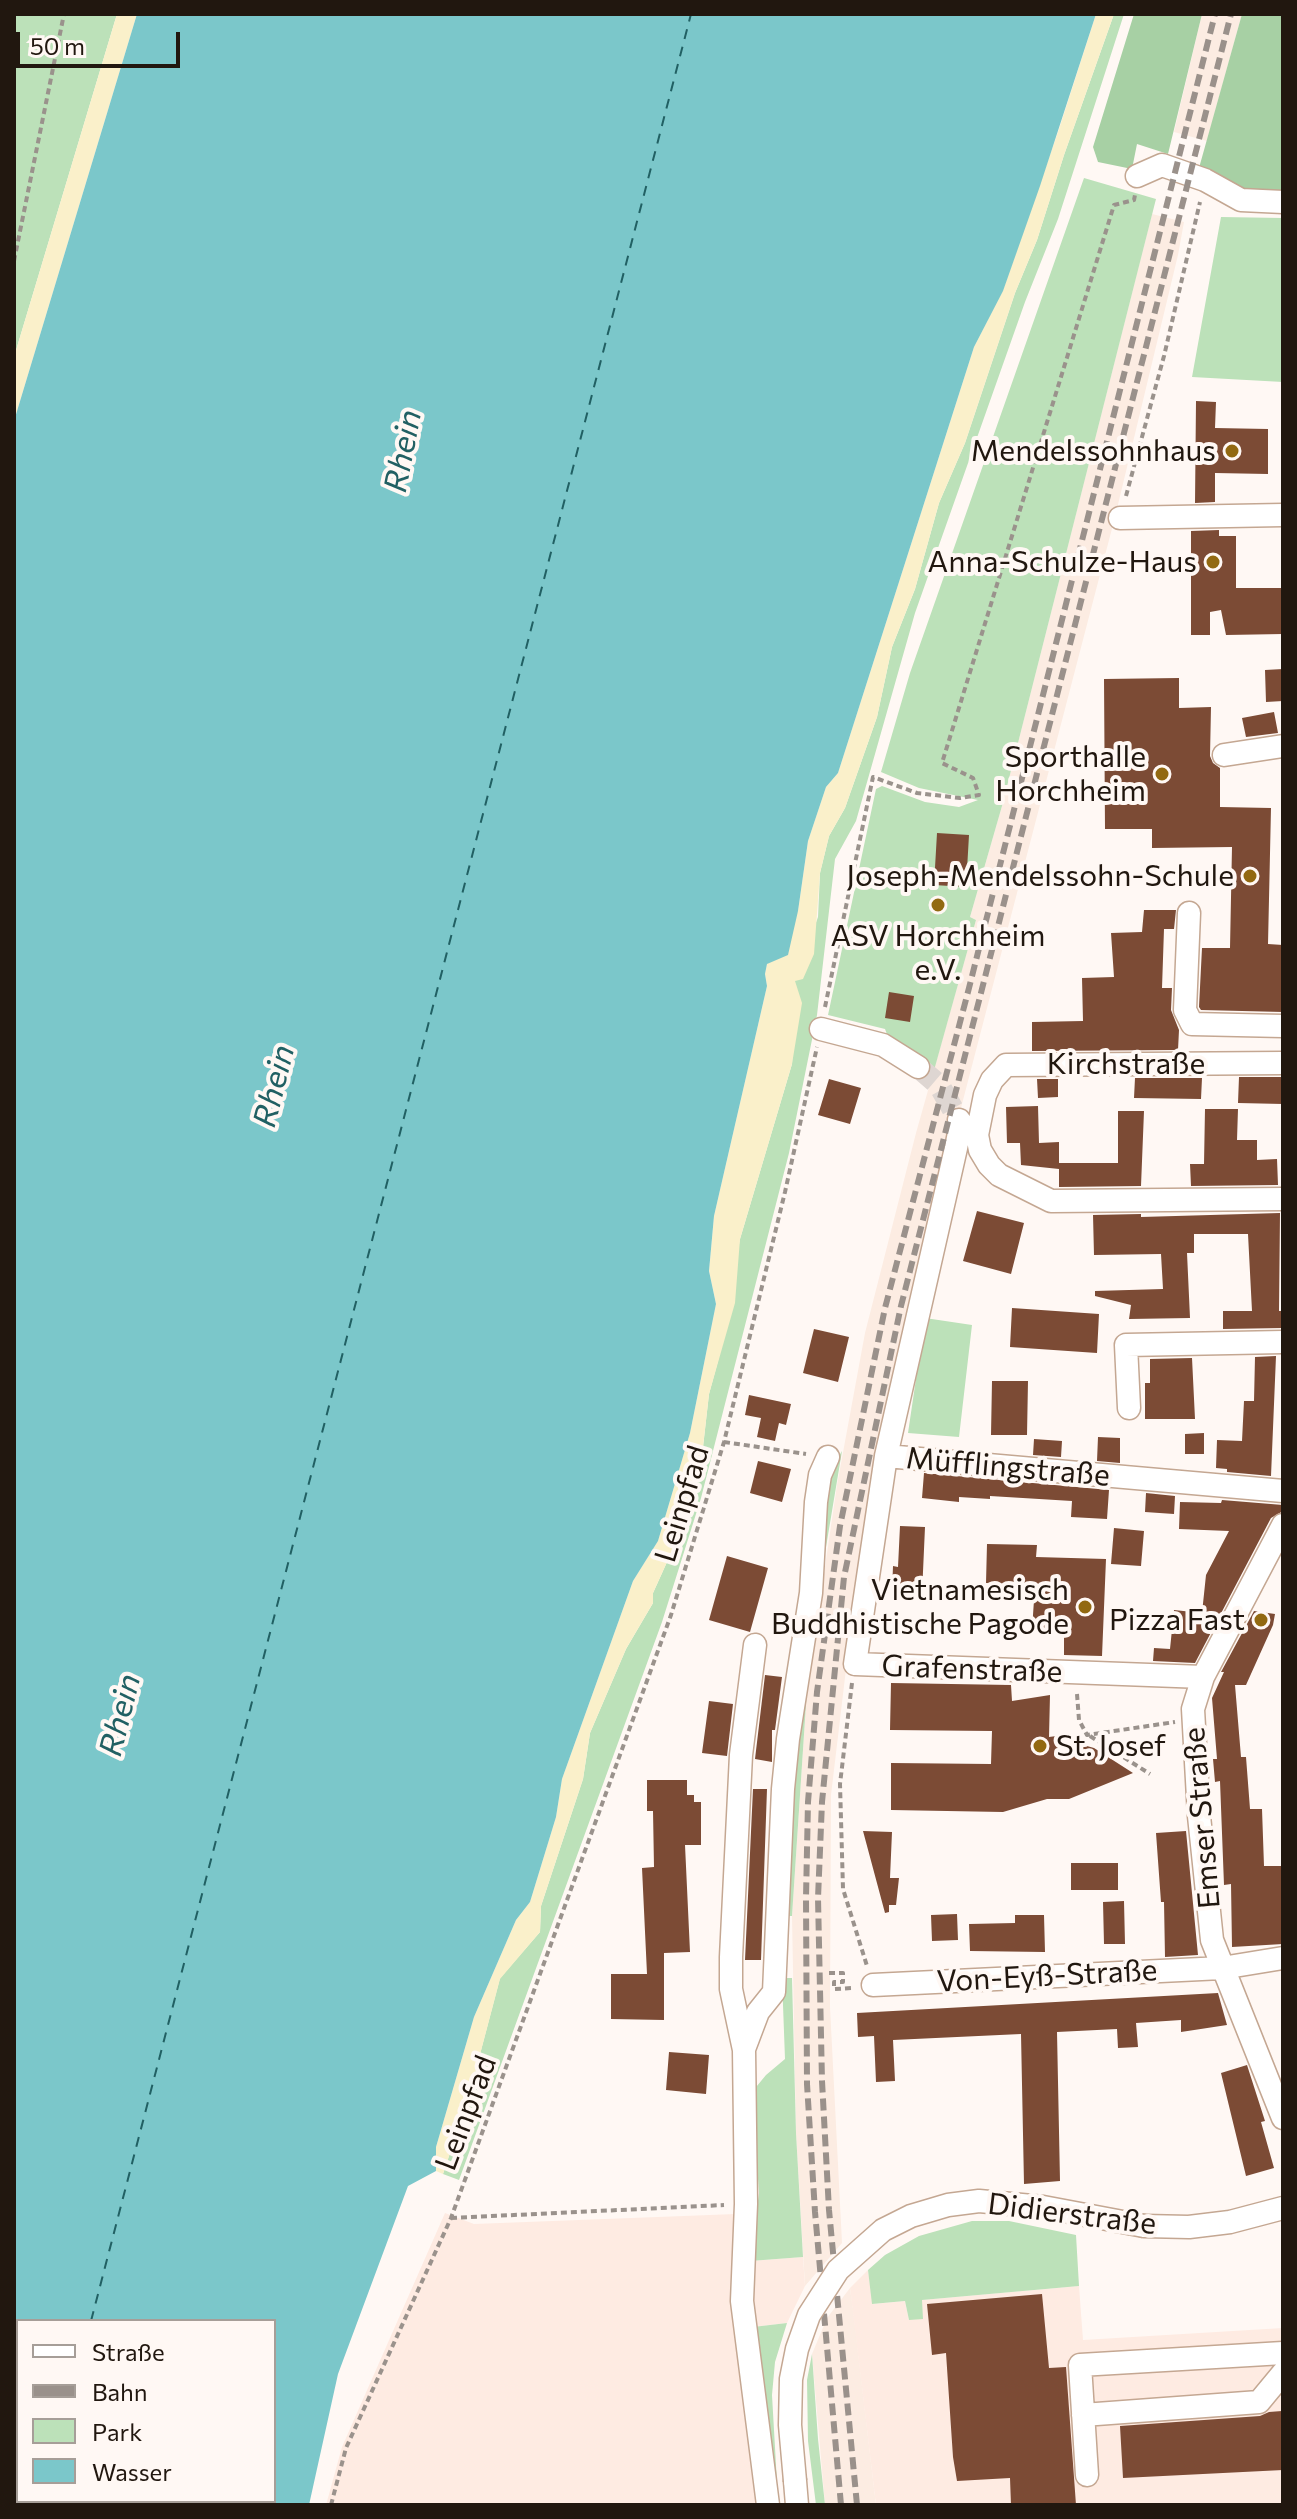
<!DOCTYPE html>
<meta charset="utf-8">
<style>
body{margin:0}
#map{position:relative;width:1297px;height:2519px;overflow:hidden;background:#fff8f4;font-family:Commissioner,sans-serif}
canvas{display:block}
.frame{position:absolute;inset:0;border:16px solid #21170f;pointer-events:none}
.legend{position:absolute;left:16px;top:2319px;width:260px;height:184px;box-sizing:border-box;background:#fff8f4;border:2px solid #a69e98;margin:0;padding:10px 14px;list-style:none;font-size:24px;color:#21170f}
.legend li{display:flex;align-items:center;gap:16px;height:40px}
.legend b{width:40px;border:2px solid #a69e98}
.scale{position:absolute;left:16px;top:32px;width:164px;height:36px;box-sizing:border-box;border:4px solid #21170f;border-top:0;padding-left:10px;font-size:24px;line-height:28px;white-space:nowrap;color:#21170f;-webkit-text-stroke:6px #fff8f4;paint-order:stroke}
</style>
<div id="map">
<canvas width="1297" height="2519"></canvas>
<div class="frame"></div>
<ul class="legend">
<li><b style="height:10px;background:#fff"></b>Straße</li>
<li><b style="height:10px;background:#9a918b"></b>Bahn</li>
<li><b style="height:22px;background:#bce1b9"></b>Park</li>
<li><b style="height:22px;background:#7bc7ca"></b>Wasser</li>
</ul>
<div class="scale">50 m</div>
</div>
<script>
const g = document.querySelector('canvas').getContext('2d');
g.lineJoin = 'round';
function fill(path, color) { g.fillStyle = color; g.fill(path, 'evenodd'); }
const toPath = rows => new Path2D(rows.map(r => 'M' + r).join(''));
function stroke(path, color, width, dash) { g.strokeStyle = color; g.lineWidth = width; g.lineCap = dash ? 'butt' : 'round'; g.setLineDash(dash || []); g.stroke(path); }
function label(font, color, halo, rows, align = 'center') {
  g.font = font + ' Commissioner,sans-serif'; g.lineWidth = 8; g.setLineDash([]); g.textBaseline = 'middle'; g.strokeStyle = halo; g.fillStyle = color; for (const [text, x, y, turn = 0] of rows) {
    g.save(); g.translate(x, y); g.rotate((+turn || 0) * Math.PI / 180); g.textAlign = isNaN(turn) ? turn : align; if (halo) g.strokeText(text, 0, 0); g.fillText(text, 0, 0); g.restore();
  }
}
fill(toPath([
 [1202,14,1242,14,1207,141,1174,132],
 [1152,214,1184,222,1178,255,1115,517,962,1104,930,1243,854,1602,831,1795,830,2007,842,2243,805,2286,796,2133,792,1916,807,1689,837,1485,865,1333,916,1133,976,920,970,917,1002,806],
 [850,2288,853,2309,876,2505,825,2505,812,2354,827,2318]
]), '#fcece2');
fill(toPath([
 [445,2213,474,2224,736,2214,758,2505,326,2505,342,2447],
 [803,2257,805,2286,787,2323,753,2327,750,2261],
 [868,2270,873,2304,905,2301,909,2320,921,2300,1079,2286,1083,2340,1283,2328,1283,2505,876,2505,850,2288]
]), '#feebe2');
fill(toPath([
 [14,14,117,14,14,357],
 [1114,14,1124,14,1058,219,1025,302,915,613,856,821,835,859,817,1015,789,1153,701,1498,662,1622,459,2180,443,2174,469,2096,500,1978,540,1932,541,1906,583,1779,590,1733,626,1649,653,1603,653,1593,672,1551,703,1447,709,1394,718,1361,740,1239,792,1064,795,981,818,917,820,873,829,836,845,808,877,717,892,647,915,589,939,503,965,443,1015,293,1037,240,1064,155],
 [1084,178,1156,199,1002,806,970,917,976,920,933,1074,923,1059,888,1037,885,1029,828,1015,876,789,882,786,925,802,959,807,978,800,919,788,881,772,910,673],
 [1221,217,1283,218,1283,382,1192,377],
 [925,1318,972,1325,959,1437,908,1433],
 [842,1451,822,1571,807,1689,792,1916,780,1916,826,1477],
 [782,1978,792,1978,796,2133,803,2257,750,2261,759,2193,752,2092,766,2075,785,2059],
 [972,2221,1009,2221,1076,2235,1079,2286,922,2300,923,2319,909,2320,905,2301,872,2304,868,2270,885,2255,919,2236],
 [787,2323,775,2362,772,2395,777,2483,753,2327],
 [812,2354,818,2439,825,2505,816,2505,808,2441,807,2380]
]), '#bce1b9');
fill(toPath([
 [1134,14,1202,14,1168,154,1137,144,1132,169,1098,162,1093,147],
 [1242,14,1283,14,1283,193,1243,191,1199,168]
]), '#a7d0a4');
fill(toPath([
 [117,14,137,14,14,421,14,357],
 [1096,14,1114,14,1064,155,1037,240,1015,293,965,443,939,503,915,589,892,647,877,717,845,808,829,836,820,873,814,954,803,979,795,981,802,1003,792,1064,740,1239,735,1303,709,1394,703,1447,672,1551,653,1593,653,1603,626,1649,590,1733,583,1779,541,1906,540,1932,500,1979,469,2096,443,2174,436,2171,436,2147,474,2017,516,1920,530,1902,556,1817,562,1779,633,1581,658,1541,690,1433,716,1304,709,1271,714,1216,767,986,765,974,767,964,798,911,808,841,826,787,838,773,974,347,1003,290,1059,129]
]), '#faf0ca');
fill(toPath([
 [137,14,1096,14,1040,186,1003,291,974,347,838,773,826,787,808,841,798,911,788,955,767,964,765,974,767,986,714,1216,709,1271,716,1304,690,1433,658,1541,633,1581,562,1779,556,1817,530,1902,516,1920,474,2017,436,2147,436,2171,408,2186,338,2374,309,2505,14,2505,14,421],
 [18,2321,274,2321,274,2501,18,2501]
]), '#7bc7ca');
stroke(toPath([
 [91,2321,691,14],
 [43,2505,44,2501]
]), '#216063', 2, [10, 8]);
fill(toPath([
 [1196,401,1216,402,1215,428,1268,429,1268,474,1215,473,1215,502,1195,503],
 [1219,530,1219,536,1236,536,1236,588,1283,588,1283,634,1226,635,1221,610,1210,612,1210,635,1191,635,1191,531],
 [1283,669,1283,701,1266,702,1265,670],
 [1179,678,1179,708,1211,707,1210,756,1213,763,1220,768,1220,807,1271,808,1268,944,1283,945,1283,1012,1201,1010,1199,1007,1202,948,1230,948,1232,847,1152,848,1152,829,1105,829,1104,679],
 [1274,712,1278,733,1246,737,1242,718],
 [937,833,969,835,966,887,934,885],
 [1144,910,1176,910,1174,929,1164,929,1162,988,1172,988,1171,1010,1179,1030,1178,1050,1032,1051,1032,1022,1083,1021,1082,978,1114,977,1111,933,1142,932],
 [889,992,914,996,910,1022,885,1018],
 [1239,1077,1283,1077,1283,1104,1238,1103],
 [1135,1078,1202,1078,1201,1099,1134,1098],
 [829,1079,861,1088,850,1124,818,1115],
 [1037,1079,1058,1079,1058,1097,1038,1098],
 [1038,1106,1039,1143,1059,1142,1059,1169,1021,1165,1020,1143,1007,1143,1006,1107],
 [1205,1109,1238,1109,1237,1140,1257,1140,1257,1160,1277,1159,1278,1185,1191,1186,1190,1164,1204,1164],
 [1118,1111,1144,1111,1141,1186,1059,1187,1059,1163,1118,1163],
 [977,1211,1024,1223,1011,1274,963,1261],
 [1280,1213,1279,1311,1283,1311,1283,1328,1223,1329,1223,1311,1252,1311,1248,1234,1194,1234,1194,1253,1187,1253,1190,1318,1129,1319,1131,1305,1095,1296,1095,1291,1163,1289,1161,1254,1094,1255,1093,1215,1141,1214,1141,1217],
 [1012,1308,1099,1314,1097,1353,1010,1347],
 [814,1329,849,1337,838,1382,803,1373],
 [1276,1356,1271,1476,1227,1472,1227,1469,1216,1468,1217,1440,1242,1441,1244,1401,1254,1401,1255,1357],
 [1192,1358,1195,1419,1145,1419,1145,1383,1150,1383,1150,1359],
 [992,1381,1028,1381,1027,1435,991,1435],
 [749,1395,791,1404,786,1425,779,1423,775,1441,757,1437,761,1418,745,1415],
 [1204,1433,1204,1454,1185,1454,1185,1434],
 [1098,1437,1120,1438,1120,1463,1097,1461],
 [1034,1439,1062,1441,1061,1457,1033,1455],
 [758,1461,791,1469,782,1502,750,1493],
 [924,1473,1109,1490,1107,1519,1071,1517,1072,1501,990,1496,990,1499,959,1497,959,1502,922,1498],
 [1146,1493,1175,1496,1174,1514,1145,1512],
 [1222,1500,1283,1505,1283,1511,1271,1518,1195,1663,1153,1661,1154,1648,1170,1649,1174,1610,1202,1613,1206,1575,1229,1531,1179,1529,1180,1502,1221,1503],
 [900,1526,925,1527,922,1594,892,1592,893,1566,898,1567],
 [1114,1528,1144,1531,1141,1566,1111,1564],
 [987,1544,1037,1545,1036,1557,1106,1559,1102,1656,1064,1655,1064,1631,1032,1630,1035,1585,986,1583],
 [727,1556,768,1568,750,1632,709,1620],
 [1254,1611,1275,1614,1273,1625,1246,1685,1235,1685,1241,1757,1246,1757,1250,1809,1262,1809,1264,1866,1283,1866,1283,1944,1232,1947,1231,1884,1224,1885,1220,1781,1215,1782,1213,1759,1217,1759,1212,1698,1224,1672,1221,1672],
 [765,1675,782,1677,775,1730,772,1730,772,1762,755,1759],
 [891,1683,1011,1685,1012,1701,1050,1695,1049,1737,1072,1734,1073,1742,1094,1748,1133,1773,1069,1799,1047,1799,1003,1812,891,1810,891,1763,991,1764,992,1731,890,1730],
 [709,1701,733,1704,727,1756,702,1753],
 [647,1780,687,1780,687,1795,694,1795,694,1802,701,1802,701,1845,685,1845,690,1952,664,1953,664,2020,611,2019,611,1974,647,1974,642,1868,654,1867,653,1811,647,1811],
 [753,1789,767,1789,761,1960,745,1960],
 [863,1831,892,1832,890,1878,899,1878,896,1905,889,1905,889,1912,885,1913],
 [1186,1831,1198,1955,1165,1957,1164,1902,1161,1902,1156,1833],
 [1071,1863,1118,1863,1118,1890,1071,1890],
 [1124,1901,1125,1944,1104,1944,1103,1902],
 [957,1914,958,1940,932,1941,931,1915],
 [1015,1915,1044,1915,1045,1952,970,1951,969,1924,1015,1923],
 [1218,1993,1227,2025,1181,2032,1181,2020,1136,2023,1138,2047,1118,2048,1117,2029,1057,2032,1060,2181,1024,2184,1021,2034,893,2040,895,2081,876,2082,874,2036,858,2037,857,2013],
 [669,2052,709,2055,706,2094,666,2090],
 [1247,2065,1265,2121,1261,2122,1274,2168,1246,2176,1221,2073],
 [1042,2294,1049,2368,1066,2367,1076,2505,1011,2505,1010,2478,957,2481,953,2457,946,2353,932,2355,927,2304],
 [1282,2411,1283,2470,1123,2478,1120,2426,1260,2416,1269,2412]
]), '#7c4b35');
stroke(toPath([
 [918,1067,939,1085,959,1120]
]), '#ded6d2', 22, [22, 11]);
const minor = toPath([
 [1137,176,1162,165,1205,180,1241,200,1283,202],
 [1120,518,1283,515],
 [1224,755,1283,746],
 [1189,913,1185,1010,1192,1024,1283,1026],
 [821,1029,883,1045,918,1067],
 [1283,1063,1006,1065,992,1080,985,1095,977,1135,980,1150,989,1165,999,1175,1051,1201,1283,1199],
 [959,1120,961,1123,956,1148,886,1456,855,1664,1203,1677],
 [1129,1408,1126,1345,1283,1342],
 [886,1456,1283,1491],
 [1283,1525,1203,1677,1193,1709,1199,1816,1212,1940,1283,2118],
 [755,1645,741,1755,731,1957,731,1989,744,2050,746,2204,742,2301,768,2505],
 [873,1985,1222,1968,1283,1958],
 [744,2049,758,2012,774,1992,783,1789,788,1739,811,1593,816,1502,820,1475,828,1457],
 [1144,2226,1189,2227,1230,2222,1283,2208],
 [1083,2415,1259,2402,1283,2373],
 [1087,2475,1080,2365,1283,2353],
 [795,2481,797,2505]
]);
stroke(minor, '#c4a792', 25);
stroke(toPath([
 [14,261,64,14],
 [1126,496,1164,356,1200,202],
 [825,1007,873,777,917,793,960,798,979,795,973,778,942,763,1114,205,1134,200,1135,195],
 [724,1442,806,1454],
 [852,1683,840,1784,843,1889,867,1966],
 [1077,1694,1079,1720,1087,1735,1175,1722],
 [1090,1736,1150,1774],
 [829,1973,843,1973,843,1982,834,1982,834,1989,853,1988],
 [451,2218,724,2205],
 [331,2505,346,2448,451,2218,671,1615,724,1442,785,1192,817,1047]
]), '#9a928c', 4, [6, 4]);
stroke(minor, '#fff', 22);
stroke(toPath([
 [841,2505,815,2212,807,2084,806,1898,808,1802,817,1692,840,1526,885,1308,969,988,1215,14],
 [857,2505,829,2210,822,2081,818,1898,822,1802,844,1577,901,1306,1231,14]
]), '#9a918b', 6, [12, 6]);
const minorBridge = toPath([
 [795,2481,790,2425,791,2379,797,2349,809,2315,838,2270,883,2230,911,2216,948,2205,979,2201,1043,2207,1144,2226]
]);
stroke(minorBridge, '#c4a792', 25, []);
stroke(minorBridge, '#fff', 22);
for (const [x, y, r, color] of [
 [1232,451,8,"#926911"],
 [1213,562,8,"#926911"],
 [1162,774,8,"#926911"],
 [1250,876,8,"#926911"],
 [938,905,8,"#926911"],
 [1085,1607,8,"#926911"],
 [1261,1620,8,"#926911"],
 [1040,1746,8,"#926911"]
]) { const dot = new Path2D(); dot.arc(x, y, r, 0, 2 * Math.PI); g.fillStyle = color; g.fill(dot); stroke(dot, '#fff8f4', 3); }
label('30px', '#21170f', '#fff8f4', [
 ["Mendelssohnhaus",1216,451],
 ["Anna-Schulze-Haus",1197,562],
 ["Sporthalle",1146,757],
 ["Horchheim",1146,791],
 ["Joseph-Mendelssohn-Schule",1234,876],
 ["ASV Horchheim",938,936,"center"],
 ["e.V.",938,970,"center"],
 ["Vietnamesisch",1069,1590],
 ["Buddhistische Pagode",1069,1624],
 ["Pizza Fast",1245,1620],
 ["St. Josef",1056,1746,"left"]
], 'right');
label('30px', '#21170f', '#fff8f4', [
 ["Kirchstraße",1126,1064],
 ["Müfflingstraße",1008,1467,5],
 ["Leinpfad",682,1504,-73],
 ["Grafenstraße",972,1669,2],
 ["Emser Straße",1202,1818,-95],
 ["Von-Eyß-Straße",1047,1976,-3],
 ["Leinpfad",466,2113,-69],
 ["Didierstraße",1072,2214,7]
]);
label('italic 32px', '#216063', '#fff8f4', [
 ["Rhein",403,451,-79],
 ["Rhein",274,1086,-76],
 ["Rhein",120,1715,-76]
]);
</script>
